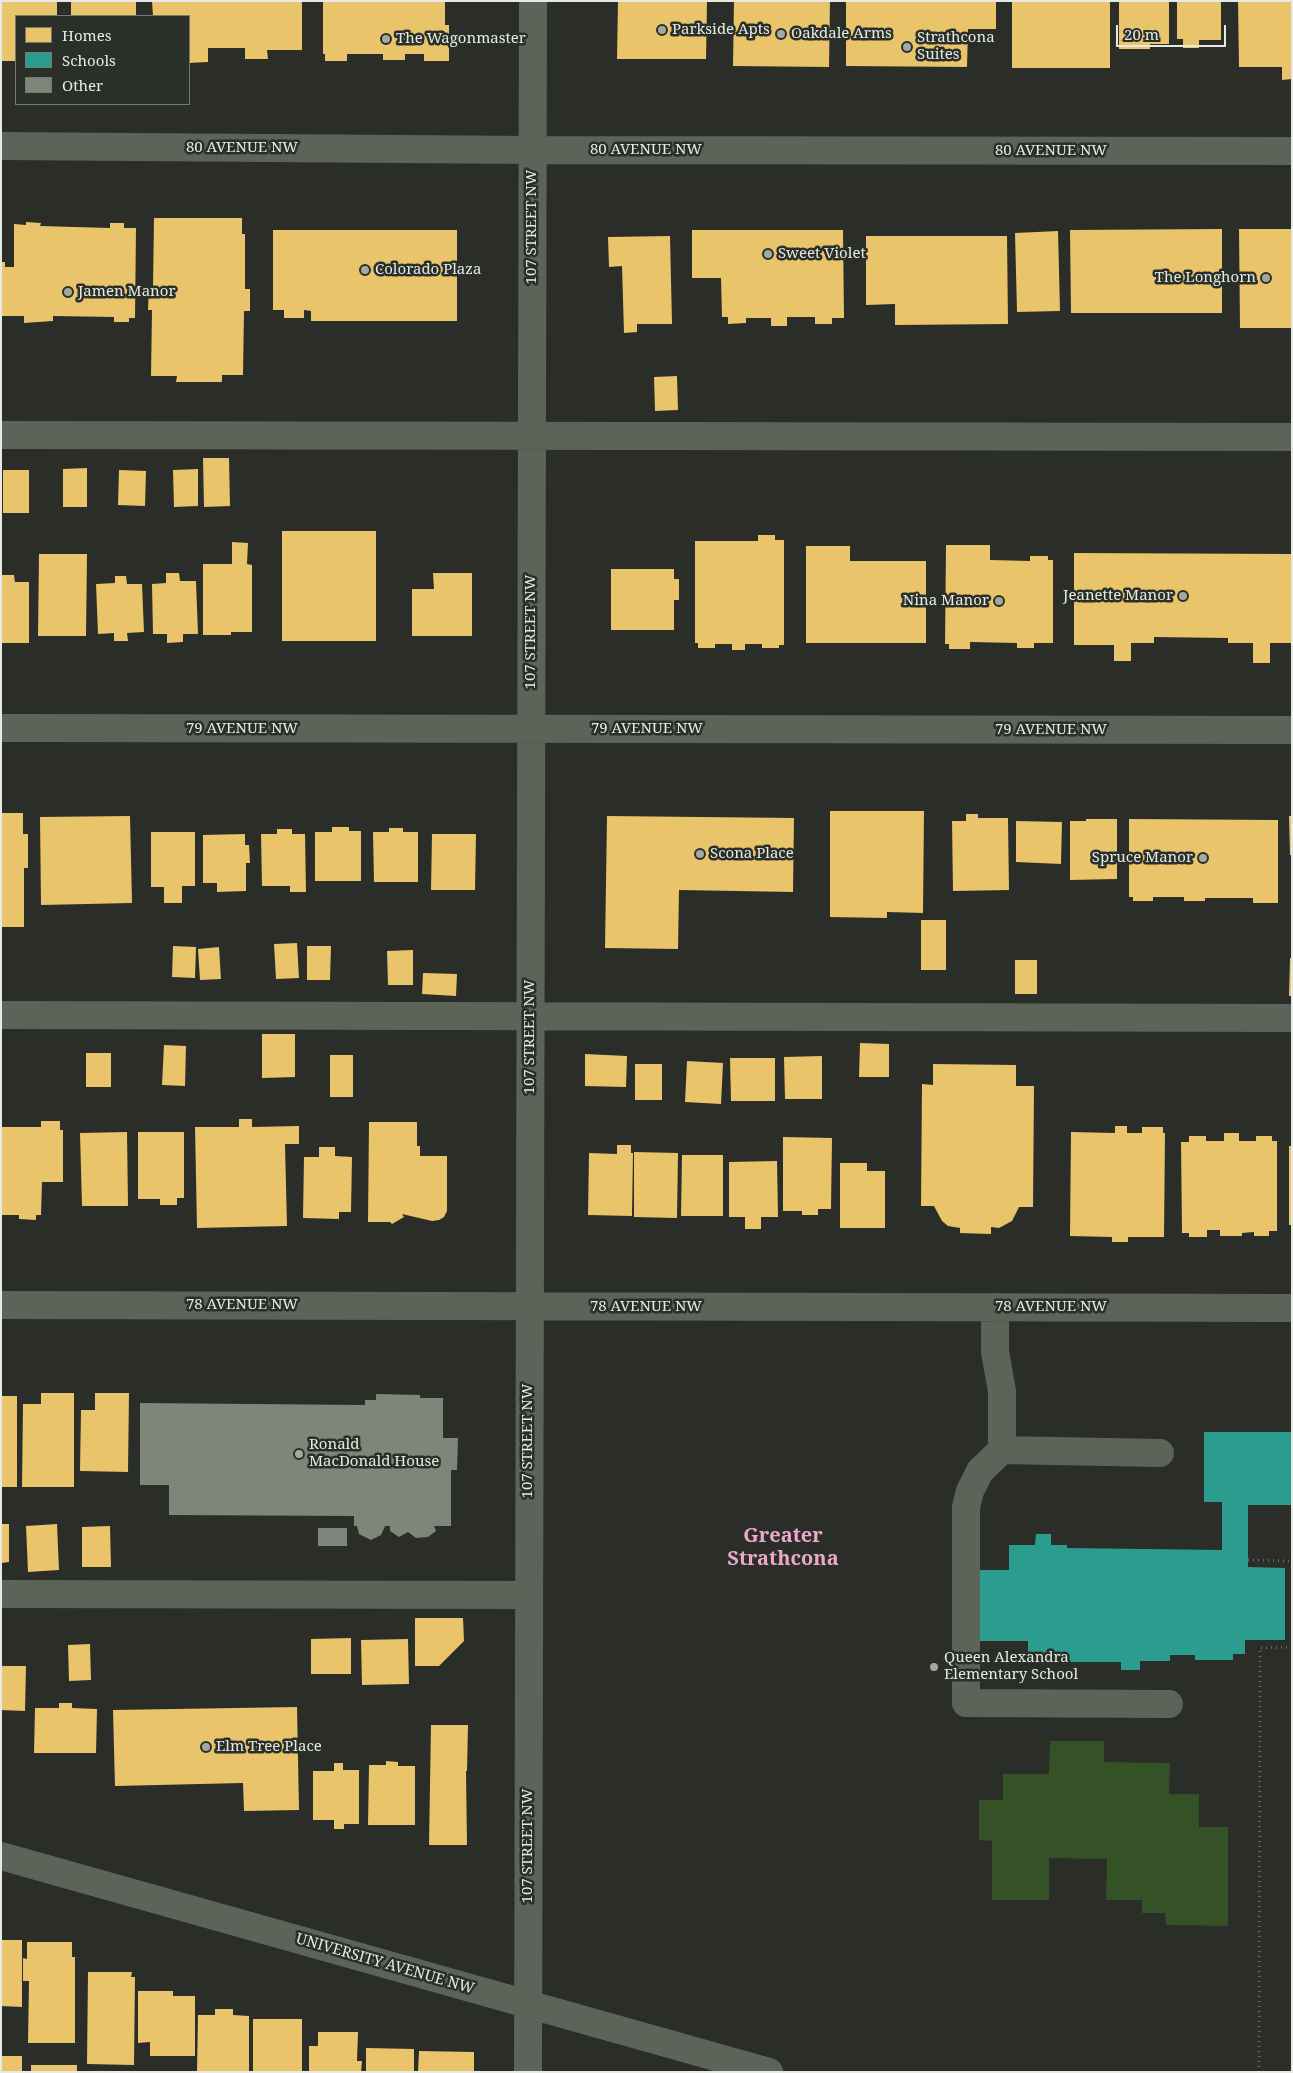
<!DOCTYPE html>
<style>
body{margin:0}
#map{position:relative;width:1293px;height:2073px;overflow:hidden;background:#2b2d29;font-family:"Noto Serif",serif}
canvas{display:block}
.frame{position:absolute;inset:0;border:2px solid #e6e9e4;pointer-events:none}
.legend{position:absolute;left:15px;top:15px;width:175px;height:90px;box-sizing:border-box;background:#2a2f27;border:1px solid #757973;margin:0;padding:6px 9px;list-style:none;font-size:15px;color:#e6e9e4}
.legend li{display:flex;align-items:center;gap:10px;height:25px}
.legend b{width:25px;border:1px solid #757973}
.scale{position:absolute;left:1116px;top:25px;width:110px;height:22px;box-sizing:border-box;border:2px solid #e6e9e4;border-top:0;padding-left:6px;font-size:15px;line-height:18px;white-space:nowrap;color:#e6e9e4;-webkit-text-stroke:4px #2a2f27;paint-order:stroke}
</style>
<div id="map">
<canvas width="1293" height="2073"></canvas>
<div class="frame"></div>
<ul class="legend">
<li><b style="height:14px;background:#e9c46a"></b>Homes</li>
<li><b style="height:14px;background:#2a9d8f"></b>Schools</li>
<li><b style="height:14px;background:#7e8679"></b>Other</li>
</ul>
<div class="scale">20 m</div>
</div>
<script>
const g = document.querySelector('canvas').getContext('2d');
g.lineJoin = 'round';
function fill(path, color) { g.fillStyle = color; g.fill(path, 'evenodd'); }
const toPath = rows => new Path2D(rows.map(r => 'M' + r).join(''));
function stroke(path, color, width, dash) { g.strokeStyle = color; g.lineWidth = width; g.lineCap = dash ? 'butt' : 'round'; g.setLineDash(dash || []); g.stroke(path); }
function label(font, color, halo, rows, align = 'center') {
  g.font = font + ' "Noto Serif",serif'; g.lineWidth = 5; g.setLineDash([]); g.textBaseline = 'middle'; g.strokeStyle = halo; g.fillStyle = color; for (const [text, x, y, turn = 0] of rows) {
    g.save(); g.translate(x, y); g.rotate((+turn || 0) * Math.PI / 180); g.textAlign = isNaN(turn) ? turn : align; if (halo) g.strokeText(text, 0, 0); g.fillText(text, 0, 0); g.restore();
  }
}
fill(toPath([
 [1050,1741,1104,1741,1104,1762,1170,1763,1169,1794,1199,1794,1199,1827,1228,1827,1228,1926,1166,1925,1165,1913,1142,1913,1142,1900,1106,1900,1107,1859,1049,1858,1049,1900,992,1900,992,1841,979,1840,979,1800,1003,1800,1003,1774,1049,1774]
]), '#355126');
fill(toPath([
 [1,1,57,1,57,16,16,16,16,61,1,61],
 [71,1,136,1,136,16,71,16],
 [152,1,302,1,302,50,267,50,268,59,245,59,245,48,208,48,208,62,189,63,189,16,153,16],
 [323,1,445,1,445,25,449,25,449,61,424,61,424,54,405,54,405,60,383,60,383,54,347,54,347,61,325,61,325,54,323,54],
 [618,1,707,1,706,59,617,59],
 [734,1,830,1,829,67,733,66],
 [846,1,996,1,996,29,968,29,967,67,846,66],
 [1012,1,1110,1,1110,68,1012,68],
 [1119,1,1169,1,1169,44,1150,44,1150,49,1119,49],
 [1177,1,1221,1,1221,40,1199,40,1199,48,1183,48,1183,39,1177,39],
 [1238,1,1292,1,1292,79,1282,80,1282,67,1239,67],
 [154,218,242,218,242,234,245,234,245,289,250,289,250,311,244,311,243,375,222,375,222,382,176,382,177,376,151,376,152,310,148,310,149,286,153,286],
 [26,222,41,223,40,226,110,228,110,223,124,223,124,228,136,228,135,318,129,318,129,322,114,322,114,317,53,316,53,321,24,323,24,316,1,316,1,262,5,262,5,267,14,267,14,224,26,225],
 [1222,229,1222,313,1071,313,1070,230],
 [1239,229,1292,229,1292,328,1240,328],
 [273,230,457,230,457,321,311,321,311,311,304,310,304,318,284,318,284,310,273,310],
 [692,230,843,230,844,318,832,318,832,324,815,324,815,317,787,317,787,326,771,326,771,318,746,318,746,323,728,324,728,317,722,317,721,278,692,278],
 [1058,231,1060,311,1017,312,1015,233],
 [670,236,672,324,637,324,637,332,624,333,622,266,609,267,608,237],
 [866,236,1007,236,1008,324,895,325,895,304,866,305],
 [677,376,678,410,655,411,654,377],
 [203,458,229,458,230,506,204,507],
 [87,468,87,507,63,507,63,469],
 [198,469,198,506,174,507,173,470],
 [3,470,29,470,29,513,3,513],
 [119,470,146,471,145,506,118,505],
 [282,531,376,531,376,641,282,641],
 [758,535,775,535,775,540,784,540,784,645,779,645,779,648,762,648,762,644,745,644,745,650,732,650,732,644,715,644,715,648,698,648,698,643,695,643,695,541,758,541],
 [232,542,248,543,247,564,252,565,252,632,231,632,231,635,203,635,203,564,232,564],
 [946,545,990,545,990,560,1030,561,1030,556,1048,556,1048,560,1053,560,1053,643,1034,643,1034,648,1017,648,1017,643,970,642,970,649,949,649,949,644,945,644],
 [806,546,850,546,850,561,926,561,926,643,806,643],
 [1074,553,1292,554,1292,643,1270,643,1270,663,1253,663,1253,643,1228,643,1228,638,1154,637,1154,643,1131,643,1131,661,1114,661,1114,645,1074,645],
 [39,554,87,554,86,636,38,636],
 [611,569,674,569,674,579,679,579,679,600,674,600,674,630,611,630],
 [166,573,179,573,180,581,196,581,198,634,183,634,183,642,167,643,167,634,153,634,152,584,166,583],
 [433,573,472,573,472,636,412,636,412,589,434,589],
 [1,575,14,575,15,582,29,582,29,643,1,643],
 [115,576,126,576,127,584,142,584,144,632,127,633,128,641,114,641,114,633,98,634,96,584,115,583],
 [830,811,924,811,923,913,887,912,887,918,830,917],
 [1,813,23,813,23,834,28,834,28,868,24,868,24,927,1,927],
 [966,814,978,814,978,818,1008,818,1009,890,953,891,952,821,966,821],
 [130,816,132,903,41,905,40,817],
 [607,816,794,818,793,892,679,890,678,949,605,948],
 [1289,816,1292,816,1292,855,1290,855],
 [1086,819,1117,819,1117,879,1070,880,1070,821,1086,821],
 [1129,819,1278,820,1278,903,1253,903,1253,898,1205,898,1205,901,1184,901,1184,897,1153,897,1153,901,1133,901,1133,897,1129,897],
 [1016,821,1062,822,1061,864,1016,862],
 [332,827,349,827,349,831,361,831,361,881,315,881,315,832,332,832],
 [389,828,403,828,403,832,418,832,418,882,374,882,373,832,389,832],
 [277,829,292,829,292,834,305,834,306,892,290,892,290,886,262,886,261,834,277,834],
 [151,832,195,832,195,886,182,886,182,903,164,903,164,887,151,887],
 [245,834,245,845,249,845,250,863,246,863,246,891,217,892,217,883,203,883,203,835],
 [432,834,476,834,475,890,431,890],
 [921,920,946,920,946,970,921,970],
 [297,943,299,978,276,979,274,944],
 [173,946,196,947,195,978,172,977],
 [307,946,331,946,330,980,307,980],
 [219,947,221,979,200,980,198,949],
 [413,950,413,985,388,985,387,951],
 [1290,958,1292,958,1292,996,1289,996],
 [1015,960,1037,960,1037,994,1015,994],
 [423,973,457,974,456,996,422,994],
 [262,1034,295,1034,295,1077,262,1078],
 [860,1043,889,1044,889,1077,859,1077],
 [164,1045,186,1046,185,1086,162,1085],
 [86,1053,111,1053,111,1087,86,1087],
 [585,1054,627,1056,626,1087,585,1086],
 [330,1055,353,1055,353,1097,330,1097],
 [822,1056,822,1099,785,1099,784,1057],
 [730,1058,775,1058,775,1101,731,1101],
 [687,1061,723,1063,721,1104,685,1102],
 [635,1064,662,1064,662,1100,635,1100],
 [933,1064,1016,1065,1016,1086,1034,1086,1033,1207,1019,1207,1012,1221,999,1228,991,1227,991,1234,960,1233,960,1228,948,1226,942,1221,934,1206,921,1206,922,1084,933,1085],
 [239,1119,252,1119,252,1127,299,1126,299,1144,285,1144,287,1226,197,1228,195,1127,239,1127],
 [41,1121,60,1121,60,1130,63,1130,63,1182,42,1182,41,1215,36,1215,36,1220,19,1219,19,1215,1,1215,1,1127,41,1127],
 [369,1122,417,1122,417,1146,420,1146,420,1156,447,1156,447,1211,444,1217,439,1220,432,1221,402,1214,404,1217,392,1224,390,1222,368,1222],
 [1115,1126,1127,1126,1127,1133,1142,1133,1142,1127,1163,1127,1163,1133,1165,1133,1164,1237,1128,1237,1128,1242,1112,1242,1112,1237,1070,1236,1071,1132,1115,1133],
 [127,1132,128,1206,82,1206,80,1133],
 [138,1132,184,1132,184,1198,177,1198,177,1205,160,1205,160,1199,138,1199],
 [1224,1133,1239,1133,1239,1141,1256,1141,1256,1136,1272,1136,1272,1141,1277,1141,1277,1231,1269,1231,1269,1236,1254,1236,1254,1232,1242,1233,1242,1236,1220,1236,1220,1230,1207,1230,1207,1237,1189,1237,1189,1233,1182,1233,1181,1142,1189,1142,1189,1136,1206,1136,1206,1141,1224,1141],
 [783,1137,832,1138,831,1209,818,1209,818,1215,802,1215,802,1211,783,1211],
 [617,1145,631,1145,631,1153,633,1153,632,1216,588,1215,589,1153,617,1154],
 [1289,1146,1292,1146,1292,1225,1289,1225],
 [319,1147,335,1147,335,1156,352,1157,351,1212,339,1212,339,1219,303,1218,304,1157,319,1157],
 [634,1152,678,1153,677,1218,634,1217],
 [682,1155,723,1155,723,1216,681,1216],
 [777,1161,778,1217,761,1217,761,1229,745,1229,745,1217,729,1217,729,1162],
 [840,1163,867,1163,867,1171,885,1171,885,1228,840,1228],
 [41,1393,74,1393,74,1487,22,1487,23,1404,41,1404],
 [95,1393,129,1393,128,1472,80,1471,81,1410,95,1410],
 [1,1396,17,1396,17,1487,1,1487],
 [1,1524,9,1524,9,1562,1,1563],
 [57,1524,59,1570,28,1572,26,1526],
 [110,1526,111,1567,82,1567,82,1527],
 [415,1618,463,1618,464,1641,439,1666,415,1666],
 [351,1638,351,1674,311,1674,311,1639],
 [408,1639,409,1684,362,1685,361,1640],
 [90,1644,91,1680,69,1681,68,1645],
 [1,1666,26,1666,25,1711,1,1710],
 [59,1703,72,1703,72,1708,97,1709,96,1753,34,1753,35,1708,59,1708],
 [297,1707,299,1810,244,1811,243,1783,115,1786,113,1710],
 [431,1725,468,1725,467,1771,466,1771,467,1845,429,1845],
 [386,1761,398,1762,398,1766,415,1766,415,1825,368,1825,369,1765,386,1765],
 [334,1763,343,1763,343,1770,359,1770,359,1824,344,1824,344,1829,334,1829,334,1820,313,1820,313,1771,334,1771],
 [1,1940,22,1940,22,2007,1,2006],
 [27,1942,72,1942,72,1957,75,1957,75,2043,28,2043,29,1981,23,1981,23,1958,27,1959],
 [88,1972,132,1972,131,1977,135,1977,134,2065,87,2064],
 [138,1991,173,1991,173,1996,195,1996,195,2056,150,2056,150,2042,138,2043],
 [215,2009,233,2009,233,2015,249,2016,249,2072,197,2072,198,2015,215,2015],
 [253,2019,302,2019,302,2072,253,2072],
 [318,2032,358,2032,357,2061,362,2061,361,2072,309,2072,309,2046,318,2046],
 [366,2048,414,2049,414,2072,366,2072],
 [419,2051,474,2052,474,2072,418,2072],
 [1,2056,22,2056,22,2072,1,2072],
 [31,2065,77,2065,77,2072,31,2072]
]), '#e9c46a');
fill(toPath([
 [1204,1432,1292,1432,1292,1505,1248,1505,1248,1567,1285,1568,1285,1640,1245,1640,1245,1654,1233,1654,1233,1660,1195,1660,1195,1655,1170,1655,1170,1661,1140,1661,1140,1670,1121,1670,1121,1662,1028,1662,1028,1641,974,1641,975,1570,1009,1570,1009,1545,1035,1545,1036,1534,1051,1534,1051,1545,1067,1545,1067,1548,1222,1550,1222,1502,1204,1502]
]), '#2a9d8f');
fill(toPath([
 [376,1394,420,1395,420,1398,443,1398,443,1438,458,1438,457,1470,451,1470,451,1526,434,1526,436,1531,428,1537,416,1538,408,1532,399,1537,390,1531,390,1526,385,1526,381,1535,371,1540,359,1534,357,1526,354,1526,354,1516,169,1515,169,1485,140,1485,140,1403,365,1405,365,1400,376,1400],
 [318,1528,347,1528,347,1546,318,1546]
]), '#7e8679');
stroke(toPath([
 [1248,1560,1292,1561],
 [1259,2072,1260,1648,1292,1647]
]), '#636860', 3, [1, 4]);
stroke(toPath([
 [1,146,532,150,1292,151],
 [1,435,1292,437],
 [1,728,1292,730],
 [1,1015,1292,1018],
 [1,1305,1292,1308],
 [995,1307,995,1352,1002,1391,1002,1450,1160,1453],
 [1002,1450,980,1471,970,1491,966,1507,966,1703,1169,1704],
 [1,1594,529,1595],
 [1,1856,769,2072],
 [528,2072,533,1]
]), '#5c6459', 28);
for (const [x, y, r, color] of [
 [662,30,5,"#a5a7a3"],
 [781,34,5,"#a5a7a3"],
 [386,39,5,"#a5a7a3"],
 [907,47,5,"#a5a7a3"],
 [768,254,5,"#a5a7a3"],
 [365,270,5,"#a5a7a3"],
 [1266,278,5,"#a5a7a3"],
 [68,292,5,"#a5a7a3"],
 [1183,596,5,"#a5a7a3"],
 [999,601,5,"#a5a7a3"],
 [700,854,5,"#a5a7a3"],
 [1203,858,5,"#a5a7a3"],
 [299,1454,5,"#a5a7a3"],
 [934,1667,5,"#a5a7a3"],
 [206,1747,5,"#a5a7a3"]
]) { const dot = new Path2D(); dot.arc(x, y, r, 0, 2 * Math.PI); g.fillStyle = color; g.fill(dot); stroke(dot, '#2a2f27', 2); }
label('15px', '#e6e9e4', '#2a2f27', [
 ["Parkside Apts",672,30],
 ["Oakdale Arms",791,34],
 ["Strathcona",917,38],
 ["Suites",917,55],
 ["The Wagonmaster",396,39],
 ["Sweet Violet",778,254],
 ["Colorado Plaza",375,270],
 ["The Longhorn",1256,278,"right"],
 ["Jamen Manor",78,292],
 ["Jeanette Manor",1173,596,"right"],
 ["Nina Manor",989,601,"right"],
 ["Scona Place",710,854],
 ["Spruce Manor",1193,858,"right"],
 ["Ronald",309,1445],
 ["MacDonald House",309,1462],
 ["Queen Alexandra",944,1658],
 ["Elementary School",944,1675],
 ["Elm Tree Place",216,1747]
], 'left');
label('15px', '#e6e9e4', '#2a2f27', [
 ["80 AVENUE NW",242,148],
 ["80 AVENUE NW",646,150],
 ["80 AVENUE NW",1051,151],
 ["107 STREET NW",532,227,-90],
 ["107 STREET NW",531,632,-90],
 ["79 AVENUE NW",242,729],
 ["79 AVENUE NW",647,729],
 ["79 AVENUE NW",1051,730],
 ["107 STREET NW",530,1037,-90],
 ["78 AVENUE NW",242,1305],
 ["78 AVENUE NW",646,1307],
 ["78 AVENUE NW",1051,1307],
 ["107 STREET NW",528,1441,-90],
 ["107 STREET NW",528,1846,-90],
 ["UNIVERSITY AVENUE NW",385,1964,16]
]);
label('bold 20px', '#efa6cd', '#2a2f27', [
 ["Greater",783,1536],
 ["Strathcona",783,1559]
]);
</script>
